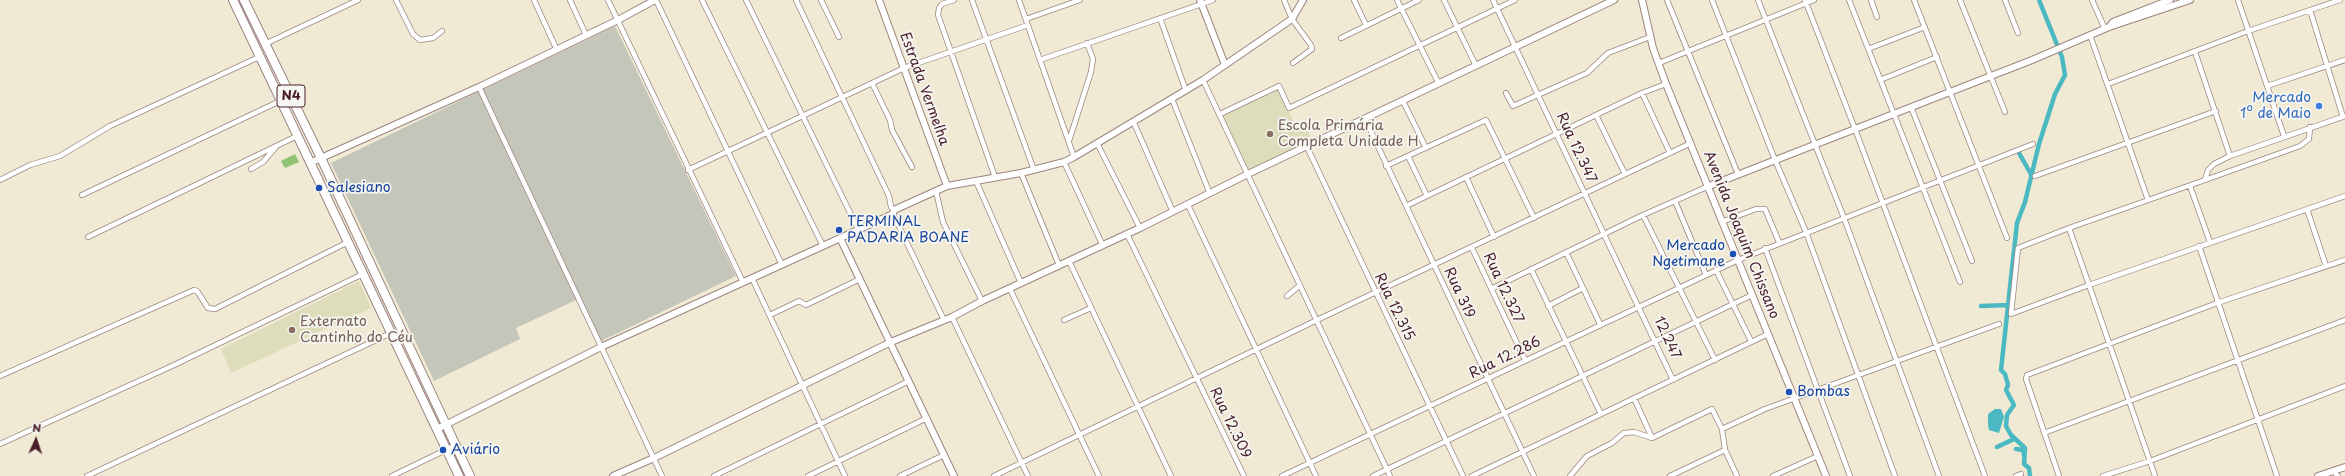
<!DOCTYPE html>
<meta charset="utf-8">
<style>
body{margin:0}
#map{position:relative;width:2345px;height:476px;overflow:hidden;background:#f0e9d4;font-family:"Playpen Sans",sans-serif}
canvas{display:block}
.north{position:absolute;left:16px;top:420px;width:40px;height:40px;-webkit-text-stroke:3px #f6f6f2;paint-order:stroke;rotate:3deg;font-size:11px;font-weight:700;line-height:16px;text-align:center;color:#4a1f2b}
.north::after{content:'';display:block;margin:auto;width:14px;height:18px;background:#4a1f2b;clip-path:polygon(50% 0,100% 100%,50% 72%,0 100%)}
</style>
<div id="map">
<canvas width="2345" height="476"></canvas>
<div class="north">N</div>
</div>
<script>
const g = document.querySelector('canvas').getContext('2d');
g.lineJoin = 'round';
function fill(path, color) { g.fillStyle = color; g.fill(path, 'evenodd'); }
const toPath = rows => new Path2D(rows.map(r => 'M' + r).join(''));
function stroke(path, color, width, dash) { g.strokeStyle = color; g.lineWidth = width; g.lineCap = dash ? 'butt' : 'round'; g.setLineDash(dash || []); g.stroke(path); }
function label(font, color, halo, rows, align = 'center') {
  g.font = font + ' "Playpen Sans",sans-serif'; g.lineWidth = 3.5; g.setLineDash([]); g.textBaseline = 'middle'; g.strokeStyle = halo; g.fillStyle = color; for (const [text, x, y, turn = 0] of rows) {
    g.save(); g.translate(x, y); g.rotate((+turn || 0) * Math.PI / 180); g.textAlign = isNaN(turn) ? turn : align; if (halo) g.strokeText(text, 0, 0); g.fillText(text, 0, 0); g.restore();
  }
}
fill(toPath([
 [1278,88,1296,127,1304,123,1312,140,1248,170,1222,114],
 [359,281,371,308,231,373,221,349]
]), '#deddbb');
fill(toPath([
 [615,26,736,276,597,343,576,300,516,328,520,339,434,381,331,163]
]), '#c3c6b9');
fill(toPath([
 [295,154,299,162,285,168,281,161]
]), '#90c374');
fill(toPath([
 [1995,409,2001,409,2004,417,1999,433,1989,430,1988,424,1988,414]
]), '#4ab9c2');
stroke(toPath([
 [2019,153,2032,176],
 [1981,306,2009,305],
 [1997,447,2014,439],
 [2016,449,2023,450,2024,455],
 [2030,476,2029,468,2024,464,2025,448,2011,435,2006,426,2007,415,2014,405,2006,390,2008,385,2005,374,2001,370,2017,223,2025,202,2039,144,2055,94,2065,75,2062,57,2039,0]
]), '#4ab9c2', 4.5);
const street = toPath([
 [396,0,413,34,420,40,433,38,442,31],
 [534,0,556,48],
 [570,0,586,35],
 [608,0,743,282],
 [656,0,782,265],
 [702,0,823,246],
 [746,0,858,229],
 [796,0,889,196,891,207,894,210],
 [821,0,839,37],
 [954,0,942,4,939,8,938,15,995,177],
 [972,0,1034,170],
 [1019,0,1074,157],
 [1284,0,1292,19,1311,45,1312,49,1293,63],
 [1354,0,1366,25],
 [1397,0,1439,84],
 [1444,0,1476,66],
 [1493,0,1673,380],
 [1667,0,1738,174],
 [1712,0,1775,160,1806,232,1895,476],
 [1758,0,1844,218,1939,476],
 [1805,0,1855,129,1985,476],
 [1849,0,1960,282],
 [1871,0,1877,17],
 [1914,0,2007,238],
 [1960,0,2005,112],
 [2005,0,2018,33],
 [2092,0,2105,29],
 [2238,0,2284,136],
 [2310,10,2343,117],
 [1160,18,1186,91],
 [1026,19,1080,0],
 [2090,35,2148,200],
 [1341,38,1419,0],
 [265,44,358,0],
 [1868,49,1925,27],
 [2195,52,2230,156],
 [1040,60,1213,0],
 [1659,63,1814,0],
 [1203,80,1390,476],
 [1880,80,1937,57],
 [872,83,890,120,892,130,912,167],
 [2108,84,2248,31,2340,0],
 [2267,86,2345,60],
 [479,87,662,476],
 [1506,93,1513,106,1587,73,1608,53,1650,37],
 [1642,93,1670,153],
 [1172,99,1210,194],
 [1403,101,1426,148],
 [1911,107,1972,261],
 [1220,114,1279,86,1289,108,1515,0],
 [1596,115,1625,174],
 [2345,116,2230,156,2214,164,2208,170,2205,180,2069,228,2089,285,2345,196],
 [1365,119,1534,476],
 [1134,123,1173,212],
 [1069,141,1091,72,1093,59,1087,43],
 [1098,145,1140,228],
 [1307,147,1463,476],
 [1408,156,1427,196],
 [1064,162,1103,246],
 [1386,166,1486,120,1534,218],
 [251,169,263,162,275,148],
 [688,170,904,68,1028,25],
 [1021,173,1059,265],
 [2035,176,2216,111],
 [1466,177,1494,237],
 [0,180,30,165,60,156,110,126,259,57],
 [2205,180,2300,146,2309,139,2310,127],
 [976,181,1021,283],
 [2190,186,2210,242],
 [936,191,943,222,982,301],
 [82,195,280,101],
 [1675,201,1706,275],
 [1188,205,1316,476],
 [1406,206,1642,93,1666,84],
 [2307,209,2326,266],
 [893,214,944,320],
 [1643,215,1715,360],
 [1724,221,1756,209,1765,209,1779,242],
 [2069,228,2018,248,2011,314,2089,285,2155,476],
 [1127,234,1244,476],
 [88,237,297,136],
 [2199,246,2277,476],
 [1472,248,1525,360],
 [1765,248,1850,476],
 [1566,252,1600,324],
 [1069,261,1171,476],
 [1531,269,1601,414],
 [1716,270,1751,341],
 [752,278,845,476],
 [1010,289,1099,476],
 [1491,289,1643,215,1709,186],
 [1287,296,1299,286],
 [1548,306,1583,288],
 [770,315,799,301,806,305,860,279],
 [952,317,1028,476],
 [1064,320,1091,308],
 [0,376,194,290,197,291,208,308,215,309,348,242],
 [1634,398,1652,438],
 [2044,433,2345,320],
 [0,444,172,366,363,274],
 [2333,471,2338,476],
 [87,476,391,333],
 [392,476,456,445],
 [714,476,909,381],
 [808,476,927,418],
 [900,476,944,455],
 [994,476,1317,320,1691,143],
 [1282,476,1738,260,2033,144],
 [1373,476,1752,295],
 [1472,476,1768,334],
 [1570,476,1587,456,1612,443,1624,433,1634,432,1652,438,1712,409,1722,429],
 [1670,476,1725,450],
 [1737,476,1725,450,1722,429,1765,409,1999,324],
 [1773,476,1818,456],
 [2016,476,2021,474],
 [2059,476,2026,379,2027,375,2217,303,2345,260],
 [2103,476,2150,461,2345,386]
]);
const secondary = toPath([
 [879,0,947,186],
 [1200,0,1225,65],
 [1642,0,1653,48,1666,84,1826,476],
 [2109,27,2113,22,2170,0],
 [310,163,479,87,618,20,655,0],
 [1709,186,2032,60,2109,27,2190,0],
 [840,238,954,476],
 [437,429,601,347,893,214,894,210,947,186,1021,173,1064,162,1074,157,1203,80,1292,19,1303,0],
 [613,476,654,458,891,342,952,317,982,301,1140,228,1248,174,1614,0],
 [2318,476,2345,467]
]);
const highway = toPath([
 [233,0,459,476],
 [244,0,321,158,470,476]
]);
stroke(street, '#9d8480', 6);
stroke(secondary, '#9d8480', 8);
stroke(highway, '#9d8480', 10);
stroke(street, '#fff', 4.5);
stroke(secondary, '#fff', 6);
stroke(highway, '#fff', 8);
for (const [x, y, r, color] of [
 [2319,106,4,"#3f7fe0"],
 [1270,134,4,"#8d6e63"],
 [319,188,4,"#1a4fb4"],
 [839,230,4,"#1a4fb4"],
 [1733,254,4,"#1a4fb4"],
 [292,330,4,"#8d6e63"],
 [1789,392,4,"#1a4fb4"],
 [443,450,4,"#1a4fb4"]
]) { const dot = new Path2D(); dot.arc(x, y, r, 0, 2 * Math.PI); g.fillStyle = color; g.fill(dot); stroke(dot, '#f6f6f2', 1.5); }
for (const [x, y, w] of [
 [291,96,28]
]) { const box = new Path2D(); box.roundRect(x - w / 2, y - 11, w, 22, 3); g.fillStyle = '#f6f6f2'; g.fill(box); stroke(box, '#4a1f2b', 1); }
label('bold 13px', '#4a1f2b', null, [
 ["N4",291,96]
]);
label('14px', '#4a1f2b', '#f6f6f2', [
 ["Estrada Vermelha",924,89,70],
 ["Rua 12.347",1576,148,65],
 ["Avenida Joaquim Chissano",1741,235,68],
 ["Rua 12.327",1503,288,65],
 ["Rua 319",1459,293,65],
 ["Rua 12.315",1394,307,64],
 ["12.247",1667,338,65],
 ["Rua 12.286",1505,358,-26],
 ["Rua 12.309",1230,423,64]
]);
label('14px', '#366cbe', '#f6f6f2', [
 ["Mercado",2311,98],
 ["1º de Maio",2311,114]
], 'right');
label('14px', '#785e54', '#f6f6f2', [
 ["Escola Primária",1278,126],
 ["Completa Unidade H",1278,142],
 ["Externato",300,322],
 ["Cantinho do Céu",300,338]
], 'left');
label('14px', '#164399', '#f6f6f2', [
 ["Salesiano",327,188],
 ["TERMINAL",847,222],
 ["PADARIA BOANE",847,238],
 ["Mercado",1725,246,"right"],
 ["Ngetimane",1725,262,"right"],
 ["Bombas",1797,392],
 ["Aviário",451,450]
], 'left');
</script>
